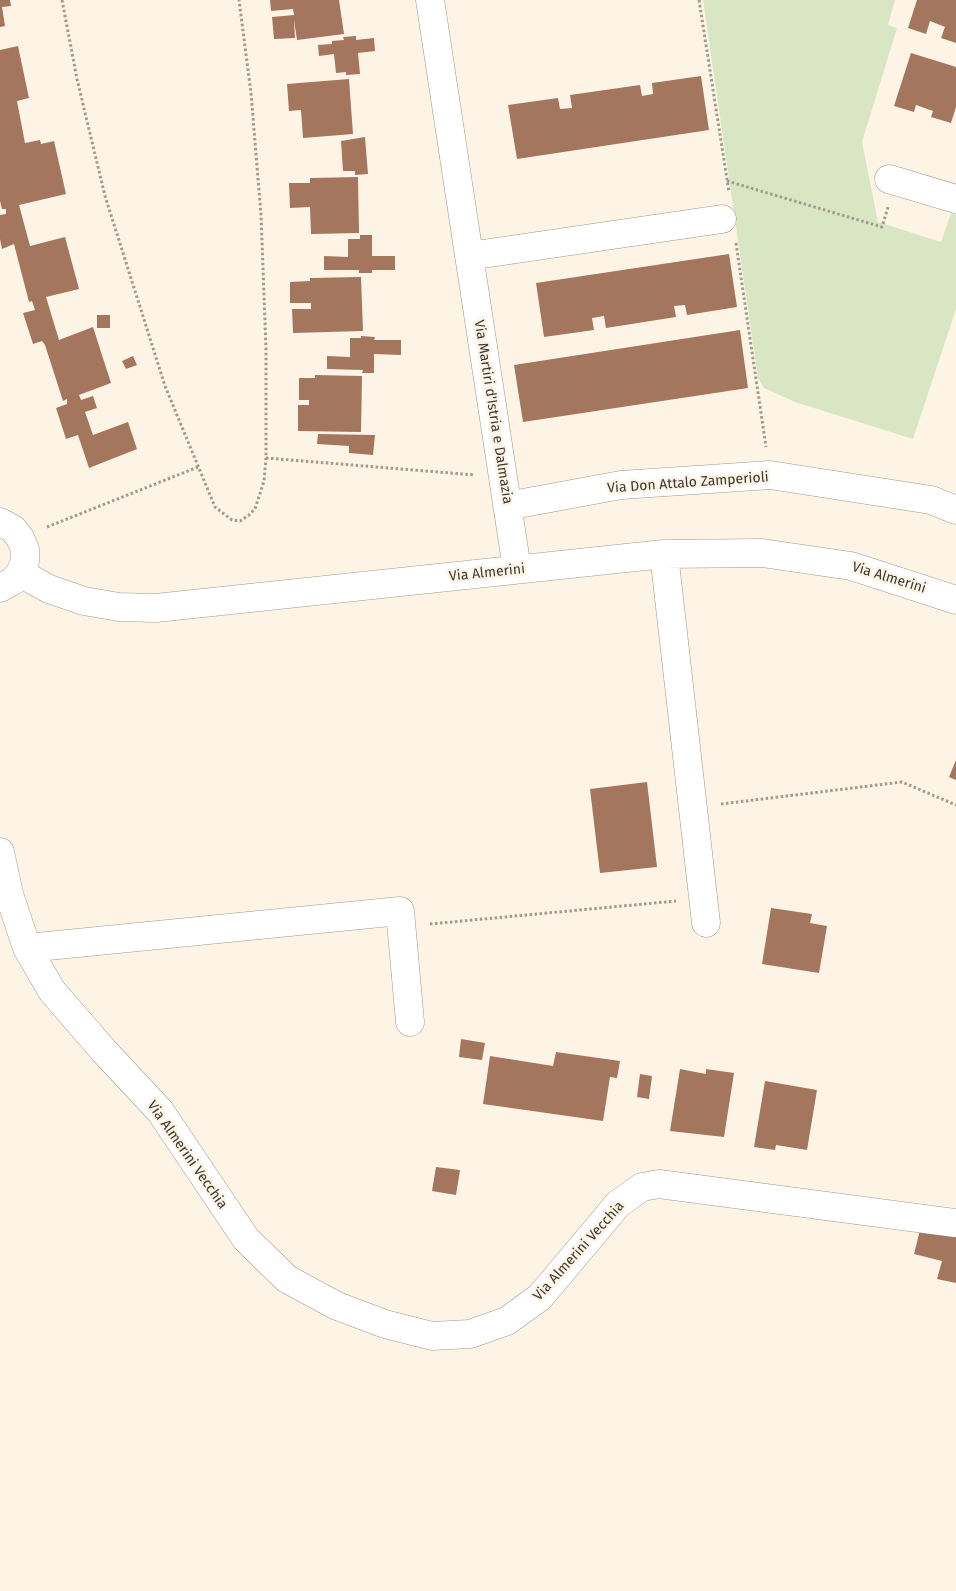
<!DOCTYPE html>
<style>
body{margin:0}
canvas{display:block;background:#fef4e6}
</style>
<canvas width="956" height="1591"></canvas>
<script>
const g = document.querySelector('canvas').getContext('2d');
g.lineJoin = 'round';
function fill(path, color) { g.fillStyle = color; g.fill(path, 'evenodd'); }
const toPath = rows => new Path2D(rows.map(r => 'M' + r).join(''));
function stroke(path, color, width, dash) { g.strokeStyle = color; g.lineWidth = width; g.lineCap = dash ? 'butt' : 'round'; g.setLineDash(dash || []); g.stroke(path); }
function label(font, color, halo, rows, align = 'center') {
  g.font = font + ' "Fira Sans",sans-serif'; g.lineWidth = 5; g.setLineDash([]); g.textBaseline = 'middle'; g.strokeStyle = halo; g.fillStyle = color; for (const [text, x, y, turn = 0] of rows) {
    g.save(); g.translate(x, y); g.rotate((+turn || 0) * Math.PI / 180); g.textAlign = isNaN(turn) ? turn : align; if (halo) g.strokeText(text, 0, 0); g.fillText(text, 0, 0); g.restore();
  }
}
fill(toPath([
 [703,0,895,0,888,25,897,28,862,142,878,222,941,242,951,213,956,215,956,309,913,439,795,402,764,388,758,378]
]), '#d9e6c4');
fill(toPath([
 [0,0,10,0,11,6,2,7,5,26,0,27],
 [270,0,339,0,344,34,297,40,294,20,295,38,274,39,272,17,294,15,293,9,271,11],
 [917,0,956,0,956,43,941,38,945,27,930,21,926,34,908,28],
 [356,36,356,40,374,38,375,51,358,53,360,74,346,75,346,72,336,73,334,54,319,56,318,45,332,44,332,41,344,40,343,37],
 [18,46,29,98,17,101,25,143,40,140,41,144,54,141,66,194,19,205,30,246,65,237,79,289,46,297,59,340,93,327,111,383,79,395,81,400,93,396,97,408,85,412,93,435,128,422,137,449,89,468,78,435,66,439,56,408,67,404,67,399,63,401,45,345,42,341,33,344,23,313,35,310,32,301,29,302,14,244,2,249,0,239,0,215,6,214,6,209,2,209,0,201,0,50],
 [911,53,956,67,956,107,951,123,931,117,933,111,916,105,914,112,894,106],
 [701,76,709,130,517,159,508,105,558,98,560,109,572,108,570,95,640,85,642,96,653,94,652,83],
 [349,79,353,134,303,138,301,110,289,111,287,84],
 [365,137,368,174,355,175,355,171,343,171,341,141],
 [358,177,359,233,311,234,310,207,290,208,289,183,310,183,310,178],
 [360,235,372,235,372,256,395,256,395,270,372,270,372,273,359,273,359,270,324,270,324,256,348,257,348,239,360,239],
 [729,254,737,307,687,315,685,305,674,306,676,317,606,328,604,316,592,318,594,330,544,337,536,283],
 [361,277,363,331,293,333,292,309,311,309,311,303,290,303,290,282,310,281,310,278],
 [97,315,110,315,110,328,97,328],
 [740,330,748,388,523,422,514,365],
 [361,336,375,337,374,340,401,340,401,355,374,354,374,373,362,373,363,370,327,369,327,356,350,357,350,338,361,338],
 [133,356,137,365,126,369,122,361],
 [315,375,362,376,361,432,298,431,298,405,309,405,309,400,299,400,299,378,315,378],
 [318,434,375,435,373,455,349,453,349,446,317,444],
 [956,760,956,780,949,777],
 [647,782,657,867,600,873,590,789],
 [771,908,812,914,810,923,827,926,819,973,762,964],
 [461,1039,485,1043,482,1060,459,1057],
 [556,1052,620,1061,617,1078,610,1077,603,1121,483,1104,490,1056,553,1066],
 [680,1069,706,1074,706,1069,734,1073,724,1137,670,1131],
 [640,1074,652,1076,649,1099,637,1097],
 [765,1081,817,1090,807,1150,776,1145,775,1150,754,1147],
 [436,1167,460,1170,456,1195,432,1191],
 [921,1226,956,1235,956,1283,937,1279,942,1261,914,1254]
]), '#a3765d');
const minor = toPath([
 [430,0,517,569],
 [889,179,956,199],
 [469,256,722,219],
 [507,506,621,485,770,475,931,500,956,510],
 [0,522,13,529,20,538,25,549,25,561,20,573,13,581,0,588],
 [664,554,706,923],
 [20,573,49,589,84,601,119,607,156,608,664,554,762,553,851,566,956,600],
 [0,852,9,894,27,948,52,991,104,1051,160,1111,246,1239,287,1279,337,1306,385,1324,432,1336,470,1334,507,1321,540,1297,618,1204,642,1187,659,1184,956,1223],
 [27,948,400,911,410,1022]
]);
stroke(minor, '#a1978b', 29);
stroke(toPath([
 [62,0,77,79,105,196,165,386,215,507,232,520,240,521,249,515,255,509,264,481,266,458,266,349,261,215,251,93,239,0],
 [699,0,729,192],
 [727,181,882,227,888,207],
 [736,243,766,447],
 [266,458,475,475],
 [47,527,198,467],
 [721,804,902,782,956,805],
 [430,924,676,901]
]), '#a19a90', 3, [2.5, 2.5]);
stroke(minor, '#fff', 28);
label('14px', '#3c3833', '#fef4e6', [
 ["Via Martiri d'Istria e Dalmazia",493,412,81],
 ["Via Don Attalo Zamperioli",688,483,-4],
 ["Via Almerini",487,573,-6],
 ["Via Almerini",889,578,17],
 ["Via Almerini Vecchia",187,1155,55],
 ["Via Almerini Vecchia",579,1251,-48]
]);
</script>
